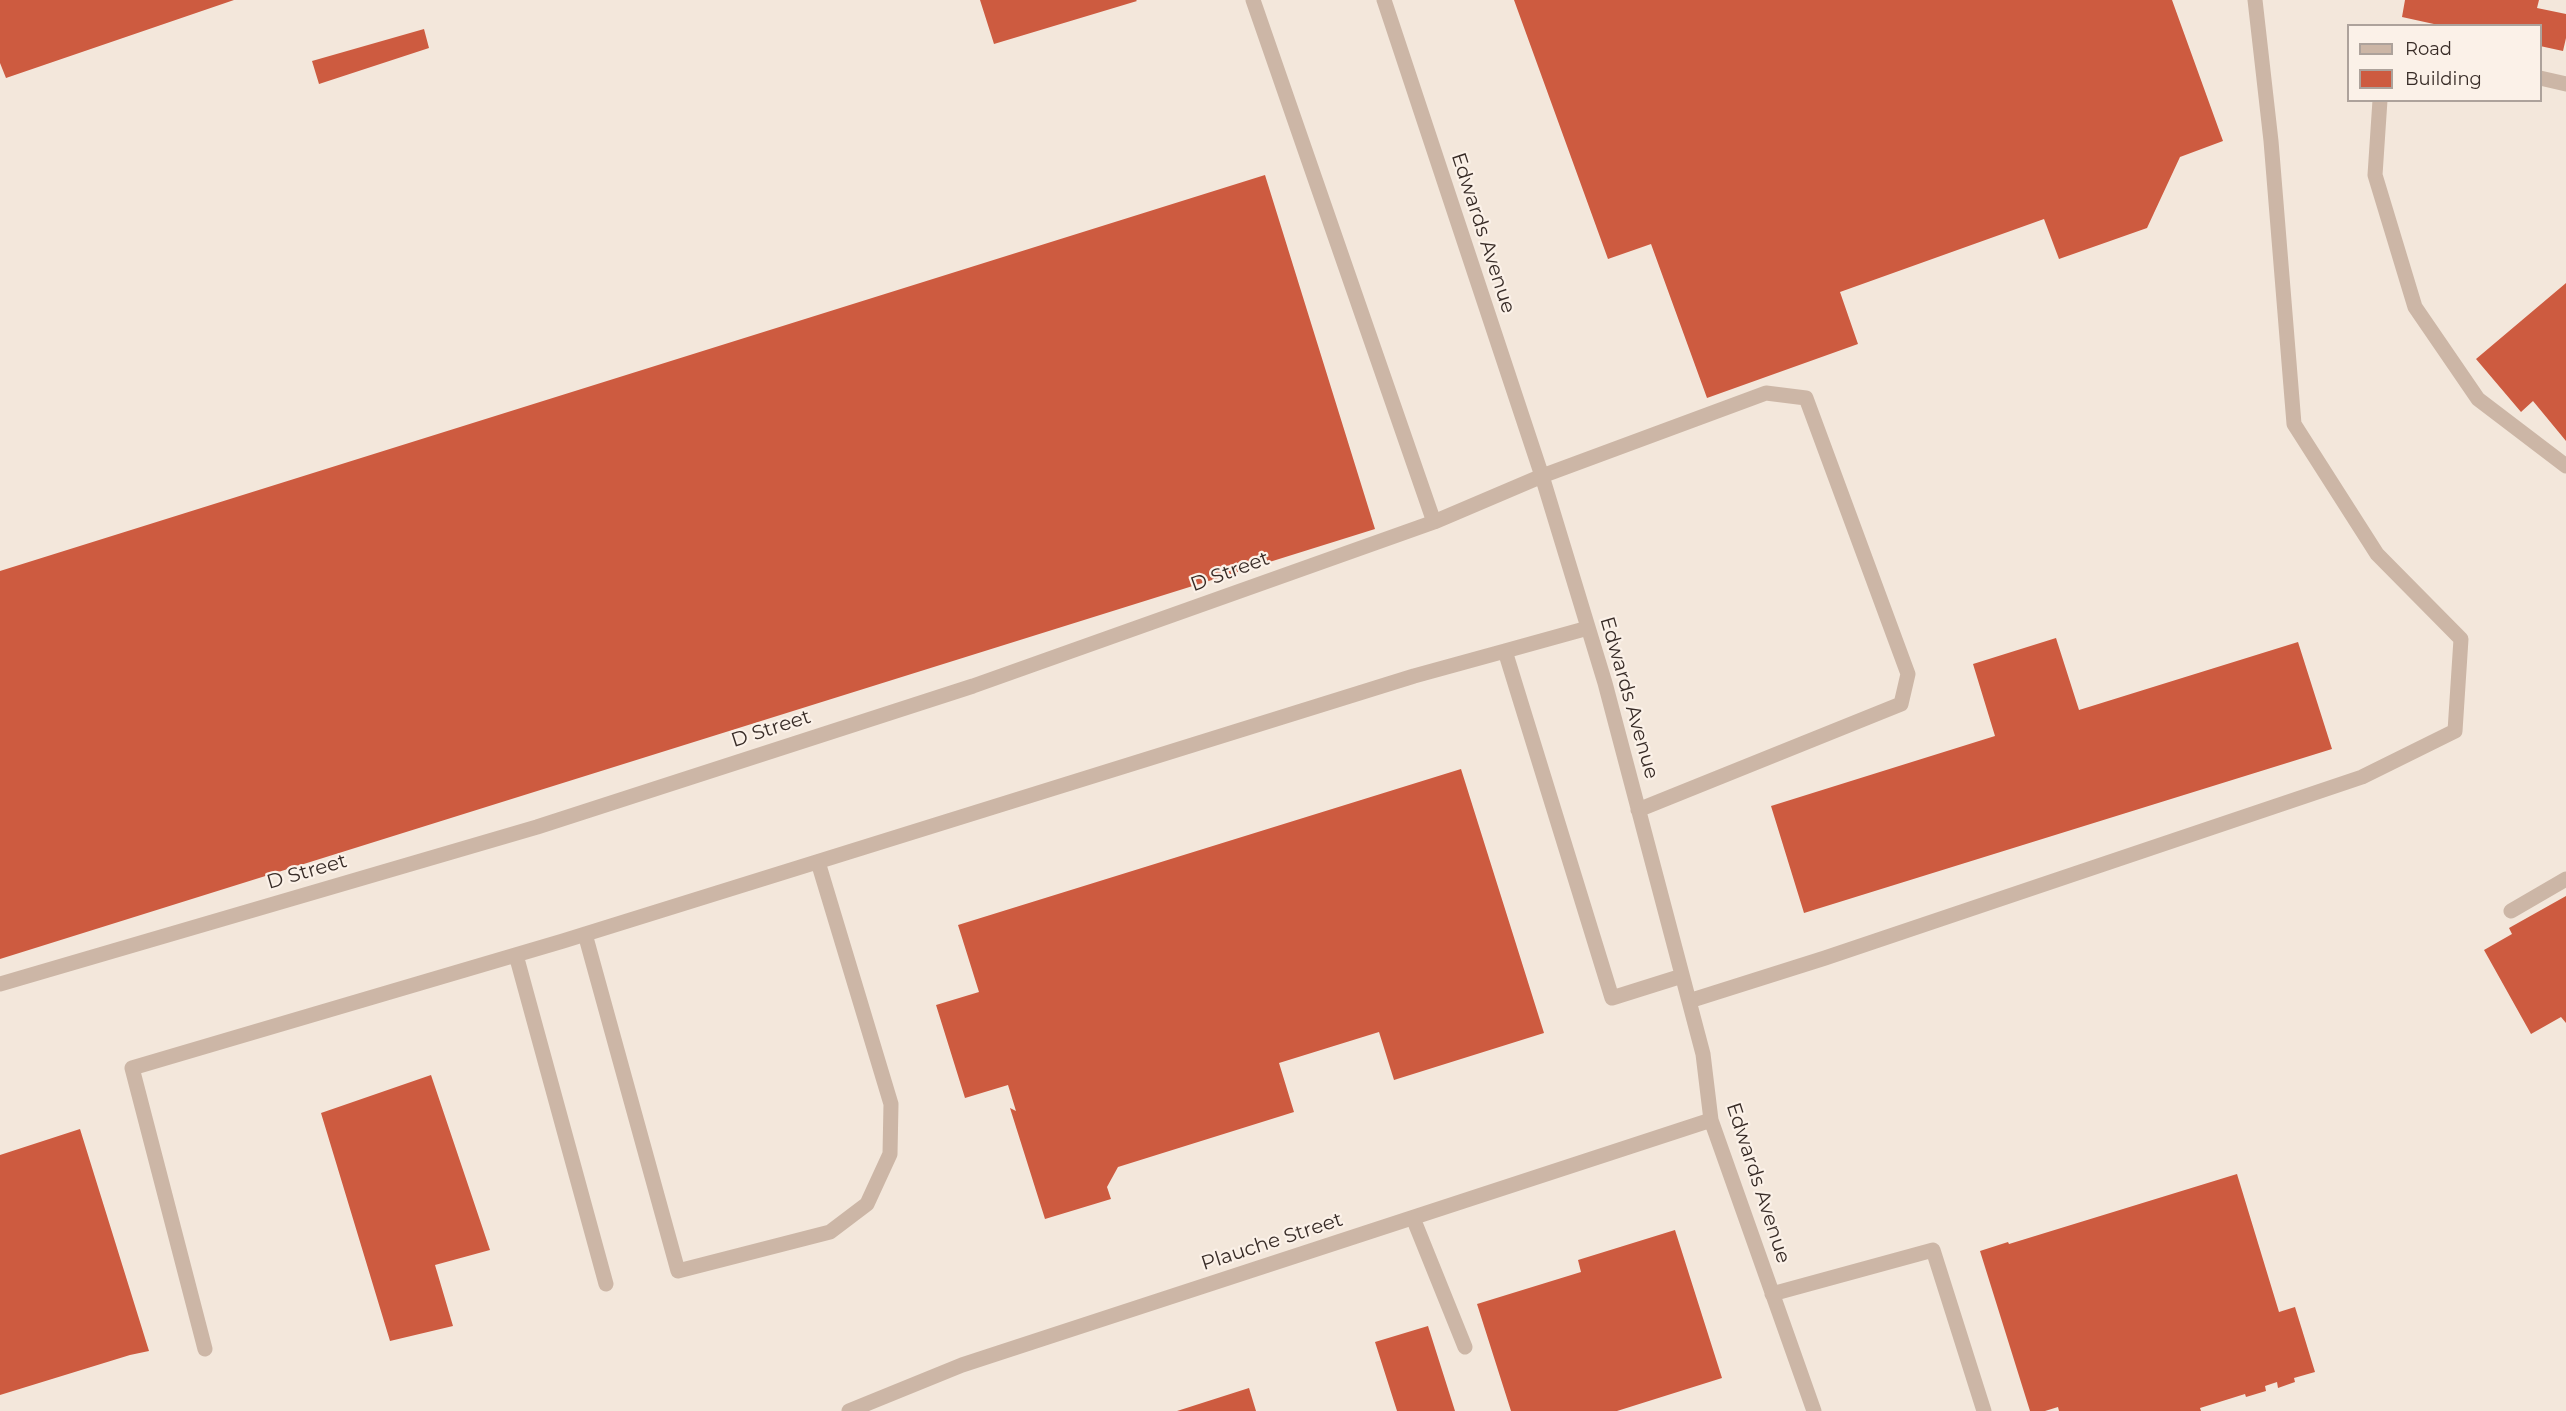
<!DOCTYPE html>
<style>
body{margin:0}
#map{position:relative;width:2566px;height:1411px;overflow:hidden;background:#f3e7db;font-family:Montserrat,sans-serif}
canvas{display:block}
.legend{position:absolute;left:2347px;top:24px;width:195px;height:78px;box-sizing:border-box;background:#fbf1e8;border:2px solid #ada29b;margin:0;padding:8px 10px;list-style:none;font-size:18px;color:#382c27}
.legend li{display:flex;align-items:center;gap:12px;height:30px}
.legend b{width:30px;border:2px solid #ada29b}
</style>
<div id="map">
<canvas width="2566" height="1411"></canvas>
<ul class="legend">
<li><b style="height:8px;background:#ccb6a6"></b>Road</li>
<li><b style="height:16px;background:#cd5b40"></b>Building</li>
</ul>
</div>
<script>
const g = document.querySelector('canvas').getContext('2d');
g.lineJoin = 'round';
function fill(path, color) { g.fillStyle = color; g.fill(path, 'evenodd'); }
const toPath = rows => new Path2D(rows.map(r => 'M' + r).join(''));
function stroke(path, color, width, dash) { g.strokeStyle = color; g.lineWidth = width; g.lineCap = dash ? 'butt' : 'round'; g.setLineDash(dash || []); g.stroke(path); }
function label(font, color, halo, rows, align = 'center') {
  g.font = font + ' Montserrat,sans-serif'; g.lineWidth = 4.5; g.setLineDash([]); g.textBaseline = 'middle'; g.strokeStyle = halo; g.fillStyle = color; for (const [text, x, y, turn = 0] of rows) {
    g.save(); g.translate(x, y); g.rotate((+turn || 0) * Math.PI / 180); g.textAlign = isNaN(turn) ? turn : align; if (halo) g.strokeText(text, 0, 0); g.fillText(text, 0, 0); g.restore();
  }
}
fill(toPath([
 [0,0,234,0,6,78,0,63],
 [980,0,1136,0,1137,1,994,44],
 [1514,0,2172,0,2223,141,2180,157,2147,228,2059,259,2044,219,1840,292,1858,344,1707,398,1651,244,1608,259],
 [2405,0,2539,0,2537,8,2566,14,2566,38,2563,51,2540,46,2540,26,2443,26,2402,17],
 [424,29,429,48,319,84,312,61],
 [1265,175,1375,529,0,959,0,571],
 [2566,283,2566,441,2533,401,2521,412,2476,359],
 [2056,638,2079,710,2298,642,2332,749,1804,913,1771,806,1995,736,1973,664],
 [1461,769,1544,1033,1394,1080,1379,1032,1279,1063,1294,1112,1118,1167,1107,1187,1111,1199,1045,1219,1010,1108,1016,1111,1008,1085,965,1098,936,1005,979,992,958,925],
 [2566,896,2566,1023,2561,1017,2531,1034,2484,950,2512,934,2509,928],
 [431,1075,490,1250,435,1265,453,1326,390,1341,321,1113],
 [80,1129,149,1351,130,1355,0,1395,0,1155],
 [2237,1174,2279,1312,2295,1307,2315,1372,2294,1378,2295,1382,2278,1388,2277,1382,2265,1386,2266,1391,2246,1397,2245,1394,2200,1408,2201,1411,2059,1411,2058,1407,2045,1411,2030,1411,1980,1251,2008,1242,2009,1244],
 [1675,1230,1722,1378,1617,1411,1511,1411,1477,1304,1581,1272,1578,1260],
 [1428,1326,1455,1411,1397,1411,1375,1342],
 [1249,1388,1256,1411,1177,1411]
]), '#cd5b40');
stroke(toPath([
 [1253,0,1434,522],
 [1384,0,1542,476,1605,683,1703,1054,1711,1120,1814,1411],
 [2540,78,2566,84],
 [2380,100,2375,175,2415,307,2478,399,2566,466],
 [1588,628,1505,651,1612,998,1682,976],
 [2511,911,2566,879],
 [585,934,678,1271,830,1232,867,1204,890,1154,891,1104,818,862],
 [516,955,606,1284],
 [0,984,537,827,973,686,1434,522,1542,476,1766,393,1806,398,1908,674,1901,704,1638,810],
 [1689,1001,1825,958,2362,777,2455,731,2461,639,2377,554,2294,424,2271,141,2255,0],
 [1413,1218,1465,1347],
 [1772,1294,1933,1250,1984,1411],
 [205,1349,132,1068,563,941,1414,676,1505,651],
 [849,1411,962,1365,1711,1120]
]), '#ccb6a6', 15);
label('20px', '#382c27', '#fbf1e8', [
 ["Edwards Avenue",1483,233,72],
 ["D Street",1230,572,-20],
 ["Edwards Avenue",1629,698,74],
 ["D Street",771,729,-18],
 ["D Street",307,872,-16],
 ["Edwards Avenue",1758,1183,72],
 ["Plauche Street",1272,1242,-18]
]);
</script>
